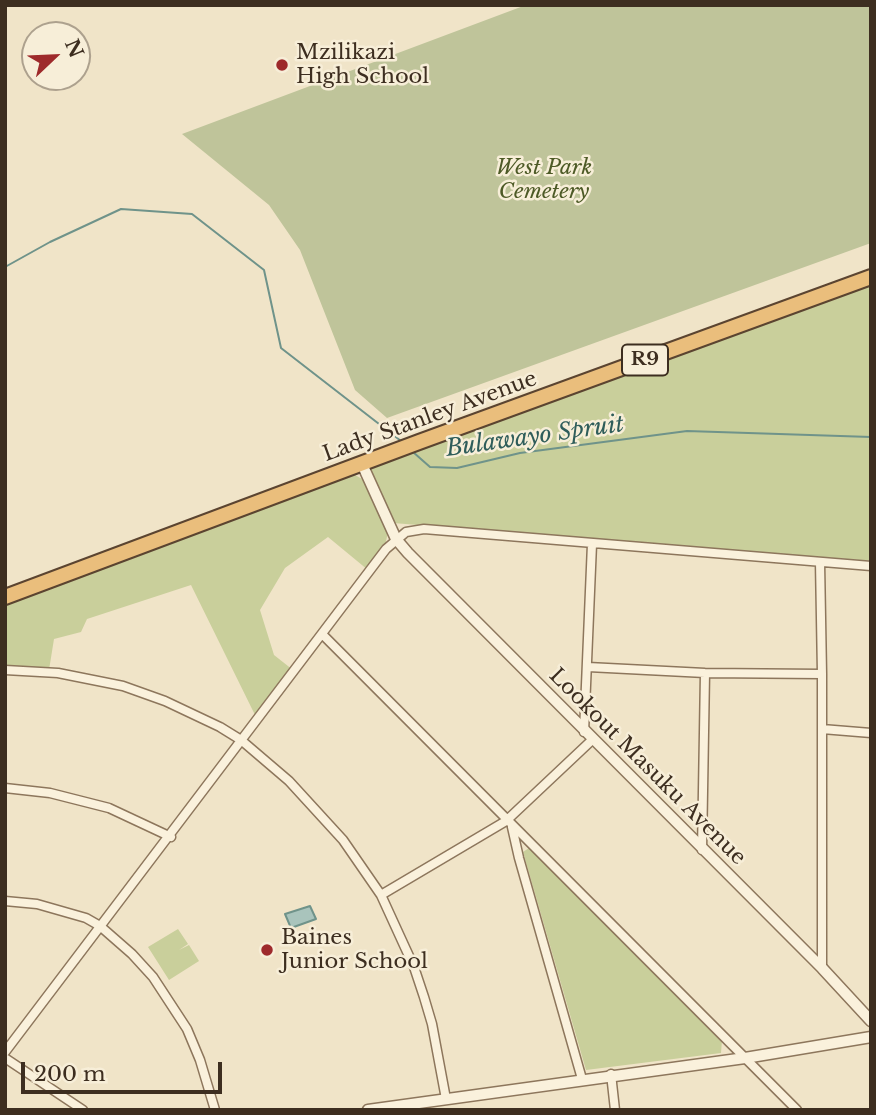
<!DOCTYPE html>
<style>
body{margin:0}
#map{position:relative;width:876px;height:1115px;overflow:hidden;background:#f0e4c8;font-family:"Libre Baskerville",serif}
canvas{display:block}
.frame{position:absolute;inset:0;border:7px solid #3d2e20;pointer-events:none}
.north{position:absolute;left:21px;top:21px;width:70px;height:70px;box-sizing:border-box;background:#f7eed8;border:2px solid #ada18e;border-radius:50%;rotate:67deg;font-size:19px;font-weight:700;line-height:28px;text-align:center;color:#3d2e20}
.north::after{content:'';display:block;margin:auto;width:24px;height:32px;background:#9e2a2b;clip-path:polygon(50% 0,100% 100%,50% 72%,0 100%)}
.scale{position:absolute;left:21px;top:1062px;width:201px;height:32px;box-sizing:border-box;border:4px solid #3d2e20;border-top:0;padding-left:9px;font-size:21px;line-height:24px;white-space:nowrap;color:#3d2e20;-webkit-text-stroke:5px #f7eed8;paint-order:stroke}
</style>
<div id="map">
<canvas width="876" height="1115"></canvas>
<div class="frame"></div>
<div class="north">N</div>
<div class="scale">200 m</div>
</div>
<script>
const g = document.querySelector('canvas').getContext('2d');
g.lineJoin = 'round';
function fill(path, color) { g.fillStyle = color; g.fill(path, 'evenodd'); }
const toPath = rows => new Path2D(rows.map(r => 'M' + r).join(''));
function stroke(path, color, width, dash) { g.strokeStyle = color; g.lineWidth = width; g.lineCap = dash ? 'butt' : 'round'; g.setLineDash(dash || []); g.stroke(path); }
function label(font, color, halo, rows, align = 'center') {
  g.font = font + ' "Libre Baskerville",serif'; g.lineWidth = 5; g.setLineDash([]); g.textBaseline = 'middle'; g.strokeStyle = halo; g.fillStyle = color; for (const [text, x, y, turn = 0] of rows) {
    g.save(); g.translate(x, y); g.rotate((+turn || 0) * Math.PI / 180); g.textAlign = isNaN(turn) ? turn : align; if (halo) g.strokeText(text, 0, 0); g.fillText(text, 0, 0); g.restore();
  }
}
fill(toPath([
 [871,284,871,561,393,523,370,467],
 [355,475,364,480,388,532,385,546,368,570,328,537,285,568,260,610,274,655,293,670,256,717,191,585,87,619,81,632,54,639,49,670,5,665,5,602,342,478],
 [529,848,722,1040,721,1053,586,1070,523,852],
 [178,929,188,944,179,950,189,945,199,961,169,980,148,947]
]), '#c9cf9b');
fill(toPath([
 [526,5,871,5,871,243,387,418,355,390,300,250,269,205,182,134]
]), '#bfc49a');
const water = toPath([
 [310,906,316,919,291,928,285,914,310,906]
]);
fill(water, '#a9c4bc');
stroke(water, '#6f938a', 2);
stroke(toPath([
 [5,267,50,242,121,209,192,214,264,270,281,348,401,441],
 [413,452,430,467,457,468,520,453,687,431,871,437]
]), '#6f938a', 2);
const minor = toPath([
 [820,562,822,674,822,968],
 [323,635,797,1110],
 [588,667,705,673,822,674],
 [5,670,58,673,123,686,165,701,220,727,241,740,289,781,343,840,381,895,414,967,424,997,432,1024,446,1099],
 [822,729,871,733],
 [584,732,592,544],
 [5,788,50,793,109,808,171,837],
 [512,827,519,858,582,1079],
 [702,850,705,673],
 [381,895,506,821,592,740],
 [5,901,37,904,86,918,100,926,132,954,153,977,187,1029,200,1060,215,1110],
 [5,1052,386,549,406,532,424,529,871,566],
 [5,1058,83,1110],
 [611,1074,615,1110]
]);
const tertiary = toPath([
 [362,464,396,539,408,553,822,968,871,1021],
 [368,1110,745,1058,871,1037]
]);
const trunk = toPath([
 [5,597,419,442,871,277]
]);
stroke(minor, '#8d765c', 11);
stroke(tertiary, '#8d765c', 13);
stroke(trunk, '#5b4430', 18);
stroke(minor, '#faf1dc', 8);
stroke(tertiary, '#faf1dc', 10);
stroke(trunk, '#eabe7c', 14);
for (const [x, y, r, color] of [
 [282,65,7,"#9e2a2b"],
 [267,950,7,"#9e2a2b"]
]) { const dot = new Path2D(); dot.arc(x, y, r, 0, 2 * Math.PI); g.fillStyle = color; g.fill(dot); stroke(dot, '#f7eed8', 2.5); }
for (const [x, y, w] of [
 [645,360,46]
]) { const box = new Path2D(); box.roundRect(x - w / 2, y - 15.5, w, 31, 5); g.fillStyle = '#f7eed8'; g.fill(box); stroke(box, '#3d2e20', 2); }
label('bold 19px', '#3d2e20', null, [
 ["R9",645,360]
]);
label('21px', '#3d2e20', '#f7eed8', [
 ["Mzilikazi",296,53],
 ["High School",296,77],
 ["Baines",281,938],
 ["Junior School",281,962]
], 'left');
label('italic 21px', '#4d5a26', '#f7eed8', [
 ["West Park",544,168],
 ["Cemetery",544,192]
]);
label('21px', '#3d2e20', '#f7eed8', [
 ["Lady Stanley Avenue",430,417,-20],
 ["Lookout Masuku Avenue",647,767,45]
]);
label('italic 23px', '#2f5d5a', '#f7eed8', [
 ["Bulawayo Spruit",535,437,-8]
]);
</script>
